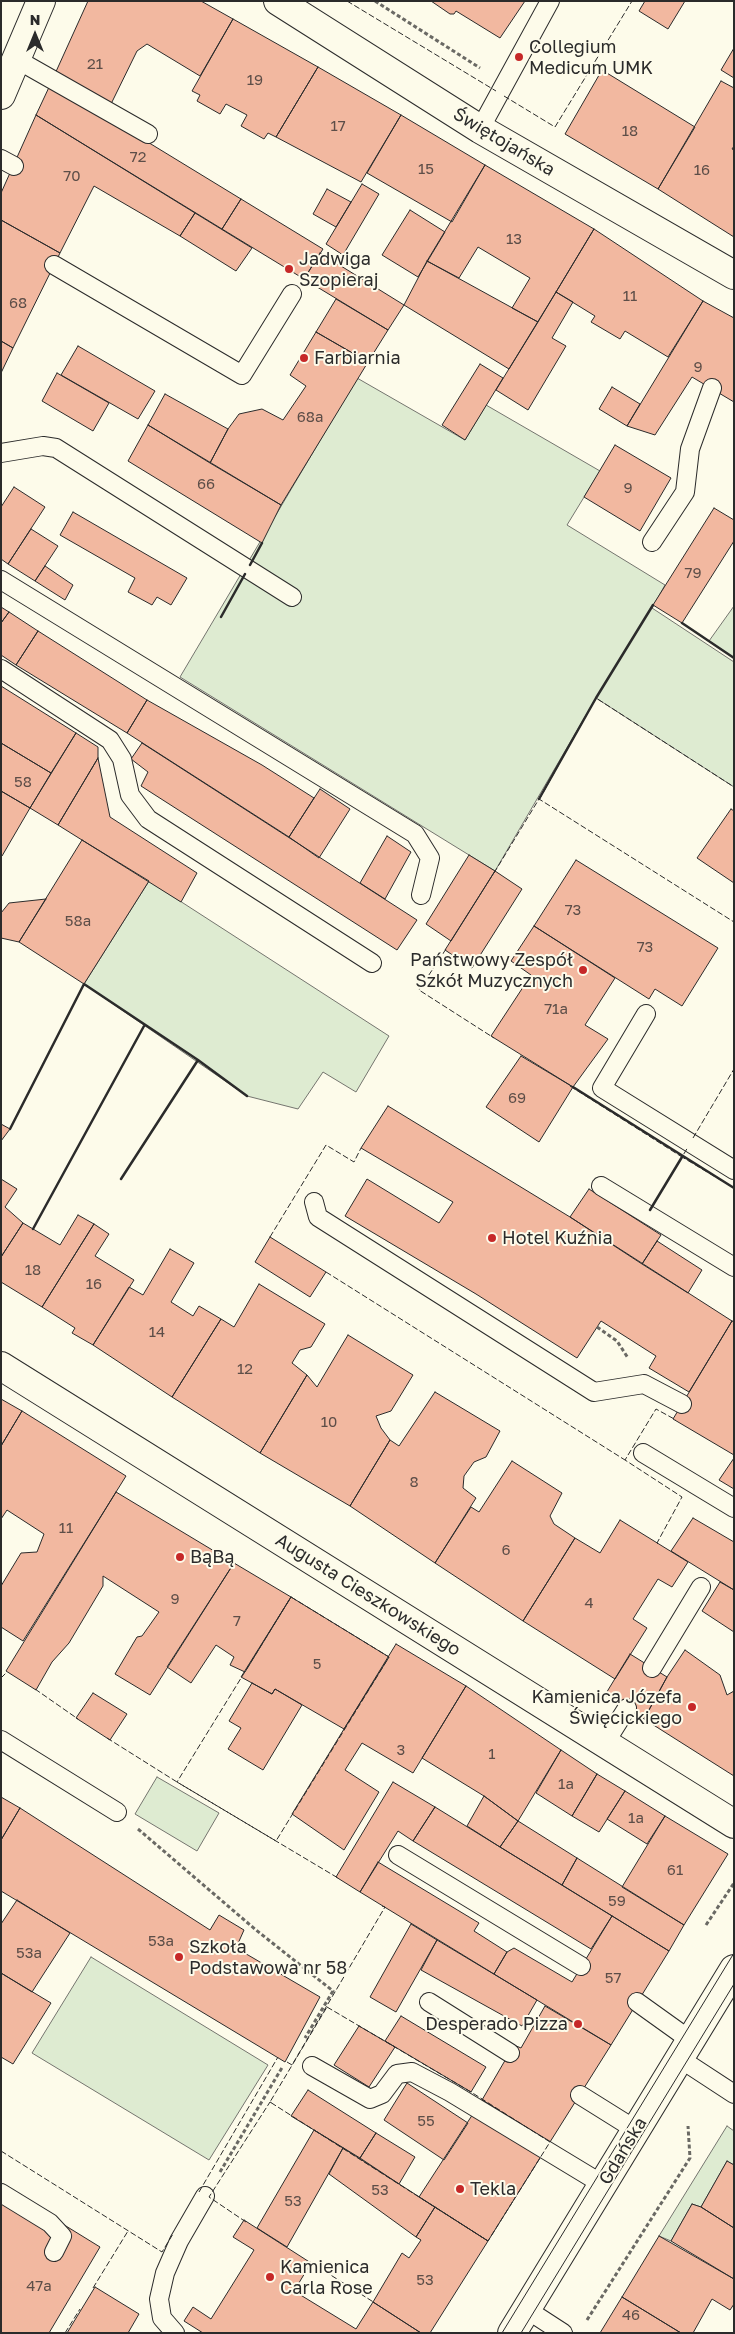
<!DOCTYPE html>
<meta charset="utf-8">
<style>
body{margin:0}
#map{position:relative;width:735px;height:2334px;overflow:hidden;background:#fdfbea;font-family:"Golos Text",sans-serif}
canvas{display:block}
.frame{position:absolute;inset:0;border:2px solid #2b2b2b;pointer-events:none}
.north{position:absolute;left:10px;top:10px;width:50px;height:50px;-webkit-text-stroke:4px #fdfbea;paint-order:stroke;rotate:0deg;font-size:14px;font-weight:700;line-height:20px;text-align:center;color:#2b2b2b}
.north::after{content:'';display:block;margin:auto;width:18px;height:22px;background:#2b2b2b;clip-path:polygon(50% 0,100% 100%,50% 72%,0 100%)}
</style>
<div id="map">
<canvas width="735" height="2334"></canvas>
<div class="frame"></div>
<div class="north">N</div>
</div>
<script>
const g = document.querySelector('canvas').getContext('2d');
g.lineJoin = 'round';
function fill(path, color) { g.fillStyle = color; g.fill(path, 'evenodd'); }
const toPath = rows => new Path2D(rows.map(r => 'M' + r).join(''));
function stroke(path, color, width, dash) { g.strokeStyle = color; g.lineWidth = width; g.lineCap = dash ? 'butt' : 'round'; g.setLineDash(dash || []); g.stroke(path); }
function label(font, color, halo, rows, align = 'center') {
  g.font = font + ' "Golos Text",sans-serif'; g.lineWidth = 4; g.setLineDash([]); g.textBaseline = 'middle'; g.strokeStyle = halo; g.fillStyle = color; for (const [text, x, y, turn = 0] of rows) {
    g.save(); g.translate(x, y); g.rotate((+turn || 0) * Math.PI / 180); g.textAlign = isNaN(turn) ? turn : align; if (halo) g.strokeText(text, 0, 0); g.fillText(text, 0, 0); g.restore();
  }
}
const green = toPath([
 [357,378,465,440,486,405,600,471,567,525,665,585,652,608,734,662,734,787,596,698,495,871,180,677,357,378],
 [734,606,734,658,709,641,734,606],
 [149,881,389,1036,356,1092,323,1072,298,1109,247,1096,84,984,149,881],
 [157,1777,219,1813,197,1851,135,1814,157,1777],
 [91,1957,268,2065,209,2160,32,2053,91,1957],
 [727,2126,734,2131,734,2165,727,2161,701,2207,692,2204,671,2241,659,2236,727,2126]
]);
fill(green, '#deebd1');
stroke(green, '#74746e', 1);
const building = toPath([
 [88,1,201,1,233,19,200,76,147,44,137,51,111,104,54,76,88,1],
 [431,1,525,1,500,38,456,11,454,14,450,14,431,1],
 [645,1,685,1,668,29,639,11,645,1],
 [233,19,318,67,276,137,268,133,264,139,241,126,247,115,226,104,220,114,197,101,200,95,192,91,233,19],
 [734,48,734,78,721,70,734,48],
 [318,67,401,115,361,182,276,137,318,67],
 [602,70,695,127,658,189,565,134,602,70],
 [721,81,734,88,734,146,732,149,734,150,734,237,658,189,721,81],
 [51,83,241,199,222,229,36,115,51,83],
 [36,115,195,213,180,236,94,186,60,253,1,220,1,193,36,115],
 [401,115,485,165,452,222,367,173,401,115],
 [485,165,594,229,538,322,512,308,530,278,478,247,459,278,427,261,485,165],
 [362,184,379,194,343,255,326,244,362,184],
 [327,189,351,202,336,227,313,214,327,189],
 [241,199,323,249,304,279,222,229,241,199],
 [410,210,445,232,418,277,382,255,410,210],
 [195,213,252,248,236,271,180,236,195,213],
 [1,220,60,253,13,348,1,341,1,220],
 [594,229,703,301,668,357,625,331,620,339,591,322,595,316,556,292,594,229],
 [320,253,404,305,388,330,304,279,320,253],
 [427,261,538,322,509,369,404,305,427,261],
 [556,292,573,302,552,338,566,346,528,410,496,390,556,292],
 [336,299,388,330,368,362,316,332,336,299],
 [703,301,734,318,734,402,692,377,655,435,627,426,703,301],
 [316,332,368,362,281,505,210,463,228,429,239,414,262,409,283,420,306,386,290,375,316,332],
 [1,341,13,348,1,373,1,341],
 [78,346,155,391,138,419,61,375,78,346],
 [480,364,503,378,465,440,442,425,480,364],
 [57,373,109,403,93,431,42,401,57,373],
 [612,387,640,404,627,426,599,409,612,387],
 [165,394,228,429,210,463,148,425,165,394],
 [148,425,281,505,262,543,128,461,148,425],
 [615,445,671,478,640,531,584,497,615,445],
 [14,487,45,507,8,564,1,559,1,507,14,487],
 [714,508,734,520,734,541,682,623,653,605,714,508],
 [73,512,187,578,171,605,157,597,152,605,128,592,135,578,60,535,73,512],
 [31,529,58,546,35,581,8,564,31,529],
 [45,566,73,585,65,600,35,581,45,566],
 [1,607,9,612,1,623,1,607],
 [9,612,38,631,16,665,1,655,1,623,9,612],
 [38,631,147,700,127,733,16,665,38,631],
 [1,686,76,733,51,773,1,743,1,686],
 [147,700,262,765,314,798,289,837,127,733,147,700],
 [76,733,98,747,98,758,58,825,30,808,76,733],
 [1,743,51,773,30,808,1,791,1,743],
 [142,743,417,920,397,950,141,786,148,772,131,759,142,743],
 [98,758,110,817,197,873,181,902,58,825,98,758],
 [320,789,350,809,319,858,289,837,320,789],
 [1,791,30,808,2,856,1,856,1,791],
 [731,809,734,811,734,883,697,858,731,809],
 [387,836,411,852,385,899,360,883,387,836],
 [82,840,149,881,84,984,19,942,82,840],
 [469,855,495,871,451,941,426,924,469,855],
 [576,860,718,948,682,1006,655,989,649,999,534,926,576,860],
 [495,871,522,889,472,968,445,950,495,871],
 [46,899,19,942,1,938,1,913,9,903,46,899],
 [534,926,615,978,585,1025,608,1039,573,1087,491,1036,531,975,511,961,534,926],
 [521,1056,573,1087,539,1142,486,1107,521,1056],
 [388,1106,570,1217,732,1321,689,1392,649,1368,656,1356,601,1321,577,1358,476,1294,345,1216,367,1179,439,1223,453,1202,361,1148,388,1106],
 [1,1124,10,1129,1,1141,1,1124],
 [1,1179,17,1189,5,1207,23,1223,1,1257,1,1179],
 [589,1189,661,1235,642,1264,570,1217,589,1189],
 [78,1215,94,1224,42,1307,1,1282,1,1257,23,1223,60,1245,78,1215],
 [94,1224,109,1234,95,1256,134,1280,93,1345,72,1333,75,1328,42,1307,94,1224],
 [270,1237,326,1272,310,1297,255,1262,270,1237],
 [657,1241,702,1270,688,1293,642,1264,657,1241],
 [170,1249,194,1263,171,1302,193,1316,199,1306,221,1319,172,1397,93,1345,129,1287,143,1295,170,1249],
 [259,1284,325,1324,311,1347,300,1350,292,1363,307,1375,260,1453,172,1397,221,1319,234,1327,259,1284],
 [732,1321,734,1322,734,1455,673,1419,732,1321],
 [348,1335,413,1375,391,1411,376,1416,381,1428,390,1440,350,1506,260,1453,307,1375,317,1387,348,1335],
 [435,1392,500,1431,486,1457,474,1462,464,1476,463,1488,476,1498,435,1563,350,1506,390,1440,399,1446,435,1392],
 [1,1399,22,1411,1,1446,1,1399],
 [22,1411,126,1476,23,1641,1,1627,1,1586,21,1553,37,1552,44,1534,7,1510,1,1519,1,1446,22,1411],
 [734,1458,734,1489,719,1480,734,1458],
 [512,1461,562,1493,550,1516,554,1524,575,1538,523,1621,435,1563,471,1507,479,1512,512,1461],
 [116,1492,234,1563,150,1695,115,1674,137,1637,142,1636,159,1612,103,1576,103,1586,69,1643,52,1662,36,1690,6,1671,116,1492],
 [693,1518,734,1542,734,1590,671,1551,693,1518],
 [620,1520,688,1562,672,1587,658,1579,633,1619,647,1628,615,1679,523,1621,575,1538,600,1553,620,1520],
 [234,1563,291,1597,245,1672,230,1665,234,1657,216,1645,191,1683,167,1667,234,1563],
 [720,1582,734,1590,734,1632,702,1611,720,1582],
 [291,1597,389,1657,344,1729,275,1689,272,1694,241,1677,291,1597],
 [396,1644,466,1686,413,1773,362,1743,345,1770,379,1792,344,1850,292,1814,396,1644],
 [685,1650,720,1675,727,1695,734,1691,734,1776,644,1719,667,1677,685,1650],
 [630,1654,667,1677,644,1719,605,1695,630,1654],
 [252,1683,272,1694,275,1689,302,1705,263,1770,228,1749,241,1728,229,1721,252,1683],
 [466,1686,561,1750,518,1821,484,1796,422,1758,466,1686],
 [93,1693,127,1714,110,1740,76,1718,93,1693],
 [561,1750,597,1774,572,1816,536,1793,561,1750],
 [597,1774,625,1791,599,1832,572,1816,597,1774],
 [393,1782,435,1807,413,1841,398,1831,360,1892,336,1877,393,1782],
 [625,1791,665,1816,647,1844,607,1819,625,1791],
 [484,1796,518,1821,500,1847,467,1826,484,1796],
 [1,1797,20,1808,1,1840,1,1797],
 [435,1807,612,1916,591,1949,413,1841,435,1807],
 [20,1808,210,1930,219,1915,244,1930,236,1948,320,1997,285,2062,1,1891,1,1840,20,1808],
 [665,1816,728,1854,684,1925,622,1887,665,1816],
 [518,1821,577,1858,562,1885,500,1847,518,1821],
 [577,1858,684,1925,669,1951,562,1885,577,1858],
 [378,1862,479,1923,474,1931,507,1952,494,1974,360,1892,378,1862],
 [17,1900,70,1933,32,1992,1,1973,1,1924,17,1900],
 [612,1916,669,1951,611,2045,494,1974,507,1952,514,1948,572,1982,612,1916],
 [411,1924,437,1940,396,2012,370,1997,411,1924],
 [437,1940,537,2000,522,2026,421,1970,437,1940],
 [1,1973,51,2003,13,2064,1,2057,1,1973],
 [545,2006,611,2045,550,2142,482,2100,514,2045,521,2048,545,2006],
 [401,2016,486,2067,471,2092,385,2041,401,2016],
 [359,2026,395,2047,369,2087,334,2065,359,2026],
 [407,2083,468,2123,444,2160,384,2120,407,2083],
 [308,2090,376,2133,360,2158,291,2116,308,2090],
 [482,2100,550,2142,488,2241,419,2197,482,2100],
 [314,2130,343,2148,287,2247,257,2228,314,2130],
 [376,2133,415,2157,399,2184,360,2158,376,2133],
 [343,2148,435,2207,416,2237,329,2174,343,2148],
 [727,2161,734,2165,734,2228,701,2207,727,2161],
 [1,2186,100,2247,49,2333,1,2333,1,2186],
 [692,2204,701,2207,734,2228,734,2279,671,2241,692,2204],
 [435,2207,488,2241,430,2333,421,2333,373,2302,402,2253,409,2258,421,2240,416,2237,435,2207],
 [244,2220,311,2263,294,2291,356,2329,373,2302,421,2333,203,2333,184,2321,193,2307,211,2319,254,2250,233,2237,244,2220],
 [659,2236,734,2279,734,2304,730,2310,712,2299,693,2333,681,2333,622,2297,659,2236],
 [95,2287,139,2314,128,2333,67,2333,95,2287],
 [622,2297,681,2333,600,2333,622,2297]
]);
fill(building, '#f2b8a0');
stroke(building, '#2b2b2b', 1);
const lane = toPath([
 [16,59,148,134],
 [480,129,550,1],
 [1,159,14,166],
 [54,265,242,375,292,294],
 [1,453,43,446,56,448,292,597],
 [652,542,685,492,690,449,712,388],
 [1,580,415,834,430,858,421,895],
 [1,669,110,740,122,759,130,795,148,819,372,963],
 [646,1014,602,1088,734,1170],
 [601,1186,734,1267],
 [314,1202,318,1217,594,1392,644,1384,682,1404],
 [643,1453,734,1508],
 [652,1668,701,1587],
 [1,1740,117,1812],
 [605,1743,627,1708],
 [398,1855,581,1966],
 [429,2002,510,2053],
 [637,2002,690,2040],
 [679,2058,734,2094],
 [312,2066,370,2099,382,2094,397,2074,412,2072,450,2092,602,2184],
 [580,2095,636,2130],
 [1,2193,50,2223,62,2236,54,2252],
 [526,2309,563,2333],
 [175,2333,162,2318,159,2299,165,2273,179,2241,205,2196]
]);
const street = toPath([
 [1,95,41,1],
 [1,1366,734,1824]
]);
const secondary = toPath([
 [278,1,480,129,734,275],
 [512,2333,734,1969]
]);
stroke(lane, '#2b2b2b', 20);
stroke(street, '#2b2b2b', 30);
stroke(secondary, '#2b2b2b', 30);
stroke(toPath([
 [375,1,480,68],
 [597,1327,617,1341,628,1358],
 [138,1829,256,1930,333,1991,305,2038],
 [706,1925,734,1883],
 [220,2172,283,2066],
 [587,2320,690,2158,688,2126]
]), '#6a6964', 3, [4, 2.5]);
stroke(lane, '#fdfbea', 18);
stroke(street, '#fdfbea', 28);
stroke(secondary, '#fdfbea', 28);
stroke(toPath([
 [502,2333,734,1953],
 [521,2333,734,1984]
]), '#2b2b2b', 1);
stroke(toPath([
 [347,1,496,91],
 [504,96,555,127,632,1],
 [539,800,596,698,734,787],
 [494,873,539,799,734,922],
 [446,949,419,990,494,1038],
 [570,1086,682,1157,688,1147],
 [693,1138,734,1069],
 [683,1155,682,1157,734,1188],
 [270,1237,326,1145,354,1162,361,1148],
 [326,1272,625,1460],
 [658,1544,657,1543,682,1497,625,1460,656,1409,676,1420],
 [291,1597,389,1657,276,1841,177,1782,291,1597],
 [1,1678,7,1672],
 [35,1689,78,1719],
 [107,1738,177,1782,338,1878],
 [327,2007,471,2092,550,2142,488,2241,270,2102,327,2007],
 [287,2062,292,2065,385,1907,382,1906],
 [1,2151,162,2252,173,2234],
 [199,2192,278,2057],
 [246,2222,209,2197,270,2102,272,2103],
 [310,2262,375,2303],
 [93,2288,128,2231],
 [65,2333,80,2309]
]), '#2b2b2b', 1, [6, 2.5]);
stroke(toPath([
 [250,565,262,543],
 [221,617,245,574],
 [682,623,734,658],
 [539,799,596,698,653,605],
 [573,1087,734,1188],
 [10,1129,84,984,198,1060,247,1096],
 [121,1179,198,1060],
 [650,1210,682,1157],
 [33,1229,144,1026]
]), '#2b2b2b', 2.5);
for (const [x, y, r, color] of [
 [519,57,5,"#c62828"],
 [289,269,5,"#c62828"],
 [304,358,5,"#c62828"],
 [583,970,5,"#c62828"],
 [492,1238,5,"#c62828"],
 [180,1557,5,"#c62828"],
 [692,1707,5,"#c62828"],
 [179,1957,5,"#c62828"],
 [578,2024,5,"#c62828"],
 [460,2189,5,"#c62828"],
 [270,2277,5,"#c62828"]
]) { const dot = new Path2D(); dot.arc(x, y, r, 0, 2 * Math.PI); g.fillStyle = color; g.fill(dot); stroke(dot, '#fdfbea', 2); }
label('15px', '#5d4e48', null, [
 ["21",95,64],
 ["19",255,80],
 ["17",338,126],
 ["18",630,131],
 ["72",138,157],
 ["15",426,169],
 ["16",702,170],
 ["70",72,176],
 ["13",514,239],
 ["11",630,296],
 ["68",18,303],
 ["9",698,367],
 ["68a",310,417],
 ["66",206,484],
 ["9",628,488],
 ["79",693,573],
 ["58",23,782],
 ["73",573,910],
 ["58a",78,921],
 ["73",645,947],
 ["71a",556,1009],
 ["69",517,1098],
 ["18",33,1270],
 ["16",94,1284],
 ["14",157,1332],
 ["12",245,1369],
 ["10",329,1422],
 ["8",414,1482],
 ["11",66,1528],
 ["6",506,1550],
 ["9",175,1599],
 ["4",589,1603],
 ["7",237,1621],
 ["5",317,1664],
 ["3",401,1750],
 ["1",492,1754],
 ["1a",566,1784],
 ["1a",636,1818],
 ["61",675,1870],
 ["59",617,1901],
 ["53a",161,1941],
 ["53a",29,1953],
 ["57",613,1978],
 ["55",426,2121],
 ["53",380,2190],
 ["53",293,2201],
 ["53",425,2280],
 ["47a",39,2286],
 ["46",631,2315]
]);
label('18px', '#2b2b2b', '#fdfbea', [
 ["Collegium",529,47],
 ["Medicum UMK",529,68],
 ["Jadwiga",299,259],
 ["Szopieraj",299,280],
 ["Farbiarnia",314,358],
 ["Państwowy Zespół",573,960,"right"],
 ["Szkół Muzycznych",573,981,"right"],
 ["Hotel Kuźnia",502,1238],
 ["BąBą",190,1557],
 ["Kamienica Józefa",682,1697,"right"],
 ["Święcickiego",682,1718,"right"],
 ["Szkoła",189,1947],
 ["Podstawowa nr 58",189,1968],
 ["Desperado Pizza",568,2024,"right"],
 ["Tekla",470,2189],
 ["Kamienica",280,2267],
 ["Carla Rose",280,2288]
], 'left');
label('18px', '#2b2b2b', '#fdfbea', [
 ["Świętojańska",504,142,31],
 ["Augusta Cieszkowskiego",368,1595,32],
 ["Gdańska",623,2151,-59]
]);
</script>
